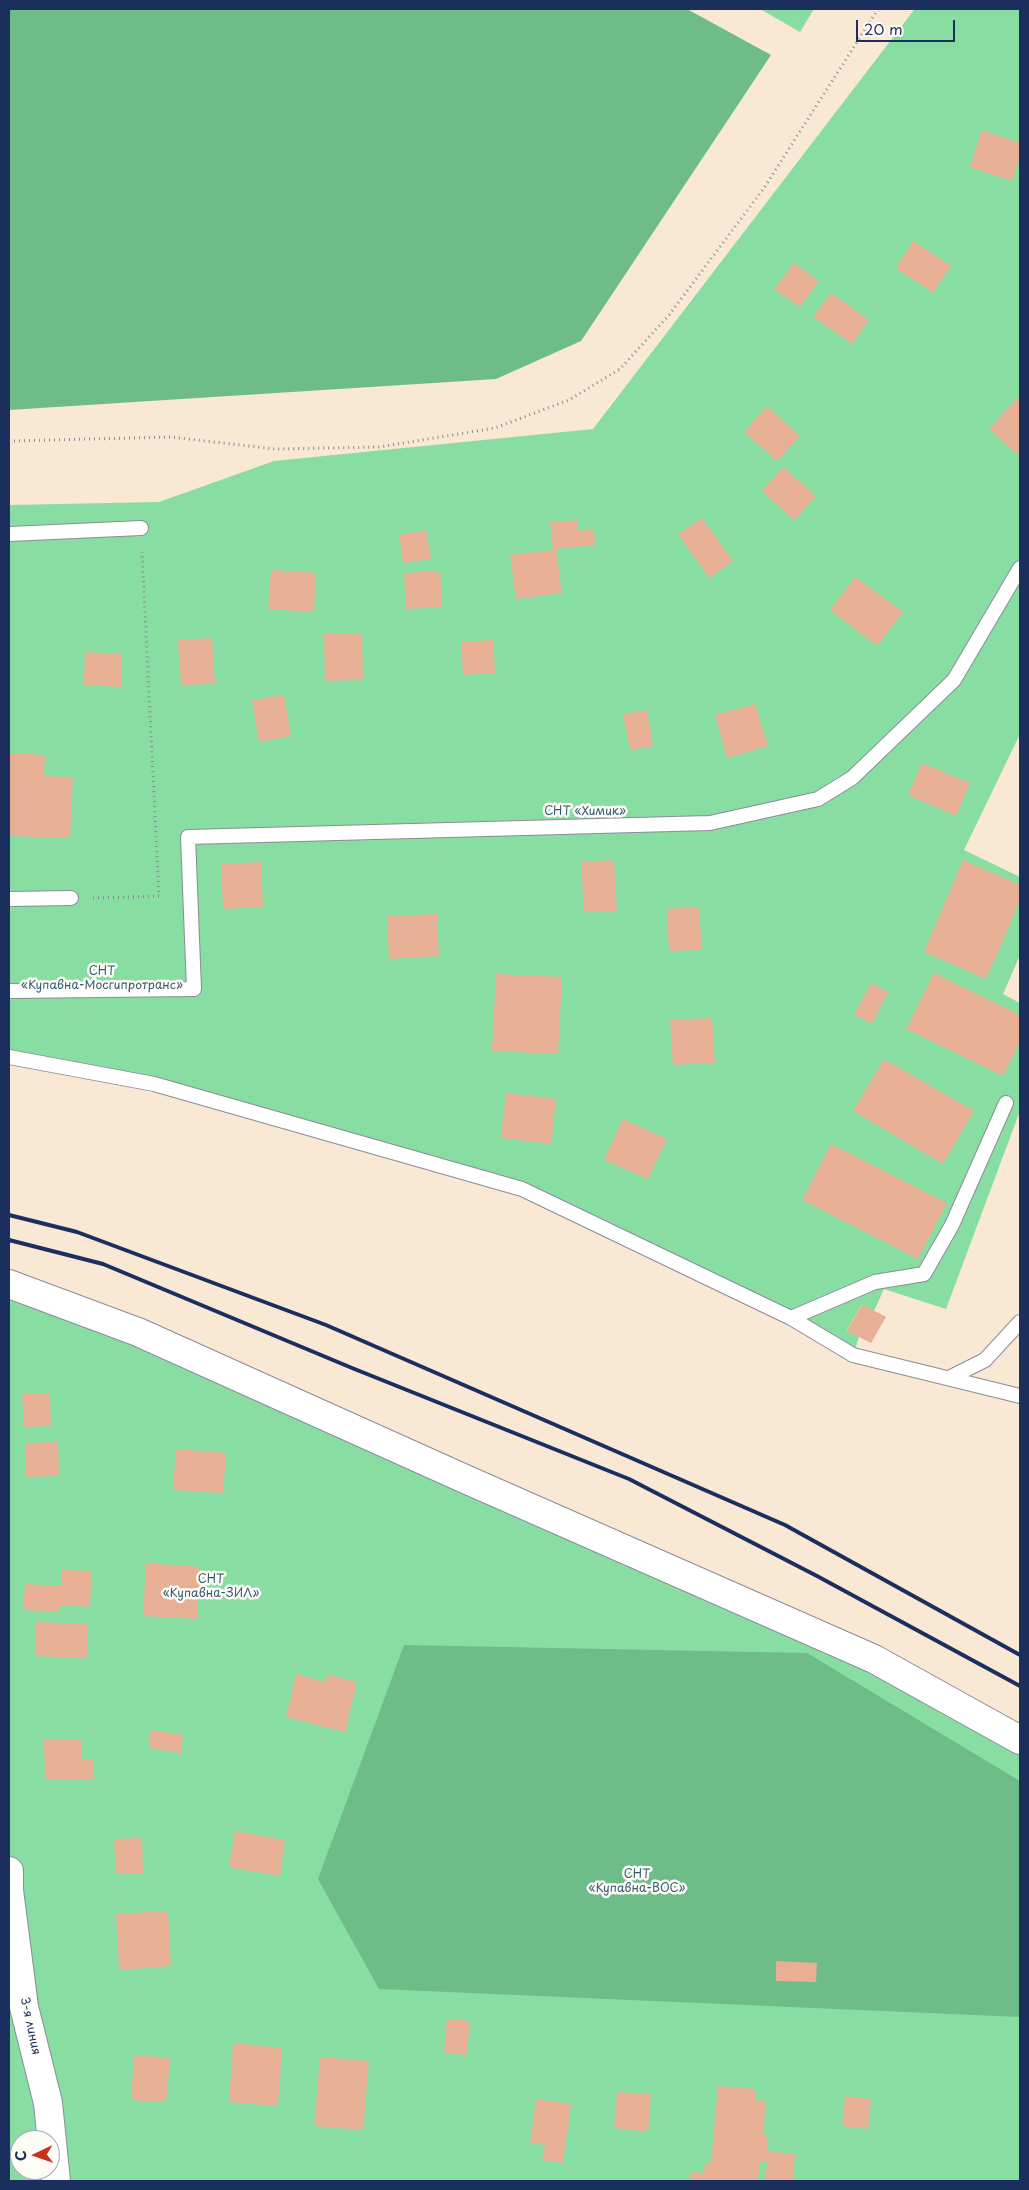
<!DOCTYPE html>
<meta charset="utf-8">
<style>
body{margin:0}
#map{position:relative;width:1029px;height:2190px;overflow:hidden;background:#f8e8d4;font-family:"Playpen Sans",sans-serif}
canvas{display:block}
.frame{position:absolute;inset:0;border:10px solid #1b2f5e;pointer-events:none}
.north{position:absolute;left:10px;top:2130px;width:50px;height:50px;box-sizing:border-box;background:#fdfcf7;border:1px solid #a3aaba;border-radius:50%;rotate:267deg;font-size:14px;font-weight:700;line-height:20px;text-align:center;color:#1b2f5e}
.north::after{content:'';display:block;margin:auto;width:18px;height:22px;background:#c8321e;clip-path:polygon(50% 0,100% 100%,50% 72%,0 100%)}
.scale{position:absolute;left:856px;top:20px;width:99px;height:22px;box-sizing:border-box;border:2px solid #1b2f5e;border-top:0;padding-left:6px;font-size:15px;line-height:18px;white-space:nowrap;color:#1b2f5e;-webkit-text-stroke:4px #fdfcf7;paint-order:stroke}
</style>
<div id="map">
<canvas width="1029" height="2190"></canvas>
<div class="frame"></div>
<div class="north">С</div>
<div class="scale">20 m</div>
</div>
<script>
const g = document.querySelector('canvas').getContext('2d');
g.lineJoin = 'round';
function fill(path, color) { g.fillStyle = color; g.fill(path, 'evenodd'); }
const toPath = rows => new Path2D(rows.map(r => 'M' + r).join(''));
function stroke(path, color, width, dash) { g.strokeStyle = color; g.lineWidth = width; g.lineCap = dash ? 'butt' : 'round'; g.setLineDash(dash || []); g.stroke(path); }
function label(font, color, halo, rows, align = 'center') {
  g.font = font + ' "Playpen Sans",sans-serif'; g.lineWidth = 5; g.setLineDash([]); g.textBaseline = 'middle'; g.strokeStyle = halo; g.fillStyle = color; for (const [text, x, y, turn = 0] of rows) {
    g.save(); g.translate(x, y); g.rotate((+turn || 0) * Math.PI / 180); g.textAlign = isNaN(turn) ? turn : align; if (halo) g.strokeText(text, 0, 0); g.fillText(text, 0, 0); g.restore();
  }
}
fill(toPath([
 [760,9,814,9,800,32],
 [943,9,1020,9,1020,734,964,850,1020,877,1020,955,1003,994,1020,1003,1020,1111,946,1309,884,1289,874,1311,862,1304,847,1330,859,1337,853,1355,522,1189,154,1084,9,1057,9,505,159,502,274,461,593,429,914,10],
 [9,1284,1020,1740,1020,2181,9,2181],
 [20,2140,50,2140,50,2170,20,2170]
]), '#88dea2');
fill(toPath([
 [9,9,687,9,771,55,581,341,496,379,9,410],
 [404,1645,807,1653,1020,1781,1020,2017,379,1989,318,1879]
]), '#6ebd88');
fill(toPath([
 [982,130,1020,143,1020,157,1012,181,970,167],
 [913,241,951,266,933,293,896,268],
 [794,263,819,281,800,307,774,289],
 [831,293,869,320,852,344,813,317],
 [1018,397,1020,399,1020,457,989,429],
 [767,406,800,436,777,461,744,432],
 [783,467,816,496,794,520,762,491],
 [702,518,733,561,709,578,678,534],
 [577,520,578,531,594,529,595,545,556,549,562,593,516,599,510,555,553,550,550,522],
 [426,530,431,559,403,563,399,535],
 [271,570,316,573,314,612,268,609],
 [440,571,442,607,406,609,404,573],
 [855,577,903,612,877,646,830,610],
 [324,633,362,633,363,680,325,681],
 [212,638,215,684,181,685,178,640],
 [493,640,495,673,463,675,461,642],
 [85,652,122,654,121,687,84,685],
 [284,695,291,736,259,742,252,700],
 [755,704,768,746,727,758,715,715],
 [647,710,653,746,630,750,623,714],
 [9,753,45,755,44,776,73,777,70,838,9,836],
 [922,763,970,783,956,816,908,795],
 [614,860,617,911,584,912,581,862],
 [963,860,1020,885,1020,901,986,979,924,952],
 [261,862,263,907,223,909,221,864],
 [699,907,702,950,669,951,667,909],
 [437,914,439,956,389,959,387,916],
 [934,973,1020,1015,1020,1042,1003,1076,906,1029],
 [496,974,562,977,558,1054,492,1051],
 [871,983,888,992,872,1024,854,1015],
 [712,1018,715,1063,673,1065,670,1020],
 [884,1059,974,1111,943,1164,853,1111],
 [506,1093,556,1099,551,1144,501,1138],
 [623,1119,667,1139,648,1179,604,1160],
 [831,1144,947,1203,918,1259,802,1200],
 [862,1304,886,1317,871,1343,847,1331],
 [22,1394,50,1394,51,1426,24,1427],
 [58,1442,59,1476,26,1477,25,1443],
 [176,1449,226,1453,223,1493,173,1490],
 [146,1563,200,1567,197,1619,143,1616],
 [61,1570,92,1571,90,1607,59,1605,59,1612,23,1610,25,1584,61,1586],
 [36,1622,88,1624,87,1658,35,1656],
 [296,1674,326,1682,327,1674,357,1682,345,1732,286,1717],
 [151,1730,183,1735,181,1753,149,1748],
 [82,1739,82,1759,93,1759,93,1779,45,1780,44,1740],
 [235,1831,285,1840,280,1876,229,1867],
 [142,1838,143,1873,116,1874,114,1839],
 [168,1911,171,1966,119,1970,116,1914],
 [776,1961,817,1963,816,1982,776,1981],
 [447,2019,470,2021,467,2055,444,2053],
 [233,2043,282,2048,278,2106,229,2102],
 [134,2055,170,2058,166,2102,131,2100],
 [320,2057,369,2061,363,2130,314,2126],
 [718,2086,756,2089,755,2100,766,2101,763,2135,768,2135,767,2151,795,2154,793,2181,765,2181,767,2162,760,2161,758,2181,690,2181,691,2172,704,2173,705,2162,711,2163],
 [617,2092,651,2094,648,2132,614,2128],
 [845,2096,871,2099,868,2129,842,2126],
 [536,2099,571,2104,563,2163,542,2160,545,2145,530,2143]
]), '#e7af94');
const service = toPath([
 [9,534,141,528],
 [9,899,71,898],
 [9,991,194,989,188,837,710,823,818,799,852,778,954,680,1020,568],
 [9,1057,154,1084,522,1189,791,1318,853,1355,1020,1396],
 [791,1318,875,1282,924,1274,952,1225,1006,1103],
 [949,1378,985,1360,1020,1322]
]);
const minor = toPath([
 [9,1284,138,1332,465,1479,874,1659,1020,1740],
 [9,1871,9,1890,24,2007,48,2103,56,2181]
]);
stroke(service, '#8a8c99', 16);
stroke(minor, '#8a8c99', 30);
stroke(toPath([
 [9,441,171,437,275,449,379,447,495,428,569,400,620,369,669,315,764,188,878,9],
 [93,898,159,896,142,552]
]), '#8a8c99', 3, [1, 4]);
stroke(service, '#fff', 14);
stroke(minor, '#fff', 28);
stroke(toPath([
 [9,1215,77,1232,326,1325,785,1525,1020,1655],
 [9,1240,103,1264,352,1368,629,1479,817,1576,1020,1686]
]), '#1b2f5e', 4);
label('12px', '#365b6f', '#fdfcf7', [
 ["СНТ «Химик»",585,812],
 ["СНТ",102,972],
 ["«Купавна-Мосгипротранс»",102,986],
 ["СНТ",211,1580],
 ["«Купавна-ЗИЛ»",211,1594],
 ["СНТ",637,1875],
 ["«Купавна-ВОС»",637,1889]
]);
label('12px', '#1b2f5e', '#fdfcf7', [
 ["3-я линия",30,2026,78]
]);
</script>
